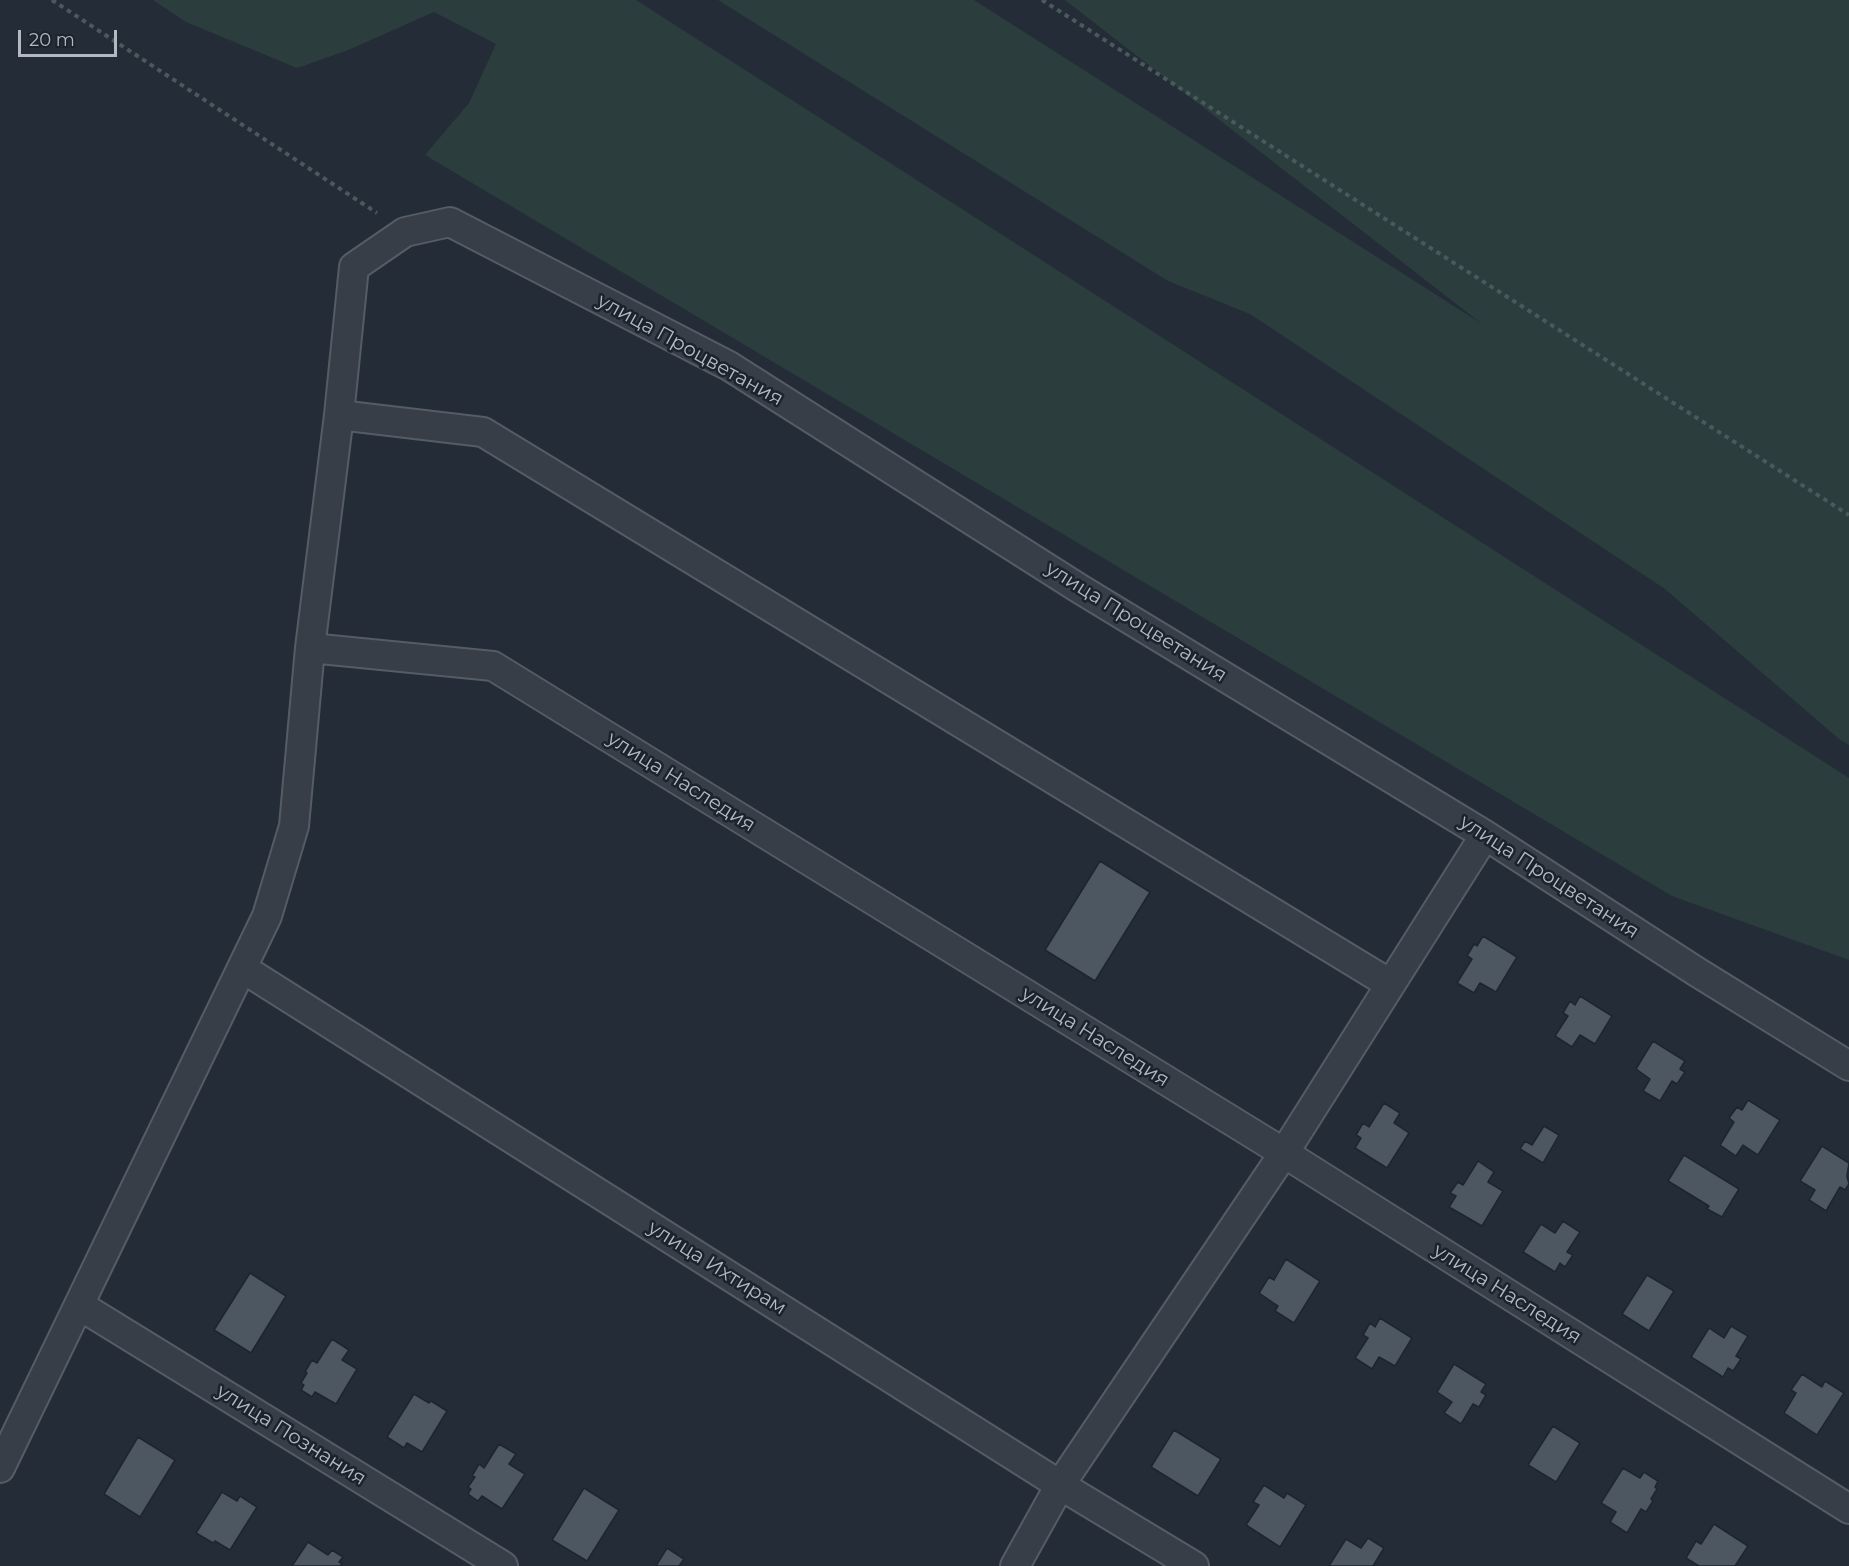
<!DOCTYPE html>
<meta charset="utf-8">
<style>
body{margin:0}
#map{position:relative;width:1849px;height:1566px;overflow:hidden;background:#242d37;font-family:Montserrat,sans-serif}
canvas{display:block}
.scale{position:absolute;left:18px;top:30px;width:99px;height:27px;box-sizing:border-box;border:3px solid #b2b9c3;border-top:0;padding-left:8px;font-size:18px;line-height:21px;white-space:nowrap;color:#b2b9c3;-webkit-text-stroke:4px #1c232c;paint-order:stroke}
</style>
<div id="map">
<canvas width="1849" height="1566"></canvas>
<div class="scale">20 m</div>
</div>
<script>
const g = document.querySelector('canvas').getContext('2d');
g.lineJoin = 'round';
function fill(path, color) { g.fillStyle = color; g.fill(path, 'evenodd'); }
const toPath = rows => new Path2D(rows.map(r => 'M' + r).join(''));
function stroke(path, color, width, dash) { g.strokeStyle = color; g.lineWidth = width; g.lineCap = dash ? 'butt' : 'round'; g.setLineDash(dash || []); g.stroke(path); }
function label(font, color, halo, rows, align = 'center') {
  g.font = font + ' Montserrat,sans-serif'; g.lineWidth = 5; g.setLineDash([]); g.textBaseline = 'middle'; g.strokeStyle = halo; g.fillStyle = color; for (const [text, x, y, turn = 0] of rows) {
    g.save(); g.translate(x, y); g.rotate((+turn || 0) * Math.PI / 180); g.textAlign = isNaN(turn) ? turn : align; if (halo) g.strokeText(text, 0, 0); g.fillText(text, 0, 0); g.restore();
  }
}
fill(toPath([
 [153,0,636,0,1849,778,1849,960,1672,896,425,155,469,103,496,44,434,12,346,51,297,68,186,22],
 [718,0,974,0,1482,324,1065,0,1849,0,1849,745,1839,739,1665,589,1250,314,1168,281]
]), '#2b3d3d');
const building = toPath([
 [1100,861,1150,892,1095,981,1045,950,1100,861],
 [1483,936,1517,957,1496,992,1480,983,1474,993,1457,983,1472,959,1467,956,1474,944,1477,946,1483,936],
 [1580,996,1612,1016,1595,1044,1580,1035,1572,1047,1555,1036,1568,1016,1563,1013,1570,1001,1575,1005,1580,996],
 [1653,1041,1685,1061,1680,1069,1685,1072,1677,1084,1672,1081,1660,1101,1643,1091,1650,1079,1636,1069,1653,1041],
 [1748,1100,1780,1120,1758,1155,1743,1145,1736,1156,1720,1145,1734,1122,1729,1118,1737,1107,1742,1110,1748,1100],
 [1384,1103,1400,1113,1394,1123,1409,1133,1387,1168,1355,1148,1361,1138,1356,1135,1363,1123,1369,1127,1384,1103],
 [1544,1126,1559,1135,1543,1163,1520,1149,1525,1141,1532,1145,1544,1126],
 [1822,1146,1849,1163,1847,1176,1849,1184,1845,1190,1840,1187,1826,1211,1809,1200,1815,1190,1800,1181,1822,1146],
 [1684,1155,1739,1189,1722,1217,1707,1209,1709,1206,1668,1181,1684,1155],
 [1478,1161,1494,1172,1488,1182,1503,1191,1482,1226,1449,1207,1456,1196,1450,1193,1458,1182,1463,1185,1478,1161],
 [1563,1221,1580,1232,1567,1252,1573,1255,1565,1267,1560,1263,1555,1272,1523,1252,1541,1224,1555,1233,1563,1221],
 [1286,1259,1320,1281,1294,1323,1275,1311,1278,1306,1259,1293,1269,1277,1274,1280,1286,1259],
 [250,1273,286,1296,251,1353,214,1330,250,1273],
 [1647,1275,1674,1291,1649,1331,1622,1314,1647,1275],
 [1380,1318,1412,1338,1395,1366,1379,1357,1372,1369,1355,1358,1368,1338,1363,1335,1370,1323,1375,1327,1380,1318],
 [1731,1326,1748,1336,1736,1356,1741,1359,1733,1371,1728,1368,1723,1377,1691,1357,1709,1328,1724,1338,1731,1326],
 [332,1339,349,1350,342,1360,357,1369,336,1404,315,1392,312,1397,301,1390,304,1385,301,1383,307,1373,305,1372,312,1360,317,1363,332,1339],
 [1454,1364,1486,1384,1481,1392,1486,1395,1479,1407,1473,1404,1461,1424,1444,1413,1452,1402,1437,1392,1454,1364],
 [1802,1374,1822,1387,1825,1381,1844,1393,1817,1435,1784,1413,1796,1393,1791,1390,1802,1374],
 [414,1394,429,1403,431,1401,447,1411,422,1452,407,1443,404,1448,387,1437,414,1394],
 [1553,1426,1580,1443,1556,1482,1528,1465,1553,1426],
 [1174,1430,1221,1459,1198,1496,1151,1467,1174,1430],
 [138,1437,175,1460,140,1517,104,1494,138,1437],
 [499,1444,516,1454,509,1464,525,1474,502,1509,482,1496,478,1501,468,1494,471,1489,468,1487,475,1477,472,1476,479,1464,484,1468,499,1444],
 [1623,1468,1640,1478,1644,1472,1658,1481,1655,1487,1657,1489,1651,1499,1653,1501,1646,1512,1641,1509,1627,1533,1610,1522,1616,1512,1601,1503,1623,1468],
 [1264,1485,1284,1498,1287,1493,1306,1505,1280,1547,1246,1525,1259,1505,1253,1502,1264,1485],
 [584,1488,619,1510,587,1561,552,1540,584,1488],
 [222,1492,237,1501,240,1496,257,1507,230,1550,215,1541,213,1543,196,1533,222,1492],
 [1714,1524,1748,1546,1735,1566,1699,1566,1686,1558,1696,1541,1701,1544,1714,1524],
 [1368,1538,1384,1548,1373,1566,1329,1566,1346,1539,1361,1548,1368,1538],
 [308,1542,328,1555,332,1550,343,1557,339,1562,342,1563,340,1566,292,1566,308,1542],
 [667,1548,684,1559,679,1566,656,1566,667,1548]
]);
fill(building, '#4c5762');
stroke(building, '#1e252e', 1.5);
const minor = toPath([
 [339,415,483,432,1390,984],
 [310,648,493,666,1284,1153,1849,1509],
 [242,968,1060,1485,1194,1566],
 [79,1305,503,1566],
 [0,1468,267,916,294,826,310,648,339,415,354,267,405,232,450,222,729,366,1080,589,1485,835,1697,972,1849,1066],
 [1015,1566,1060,1485,1284,1153,1485,835]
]);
stroke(minor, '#555c65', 32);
stroke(toPath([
 [52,0,377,213],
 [1042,0,1849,515]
]), '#4a5a5c', 4, [4.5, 4.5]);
stroke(minor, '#373e47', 28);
label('20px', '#b2b9c3', '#1c232c', [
 ["улица Процветания",690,350,29],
 ["улица Процветания",1136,622,32],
 ["улица Наследия",681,782,32],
 ["улица Процветания",1549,877,33],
 ["улица Наследия",1095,1037,32],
 ["улица Ихтирам",717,1268,32],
 ["улица Наследия",1507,1294,32],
 ["улица Познания",291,1435,32]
]);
</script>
